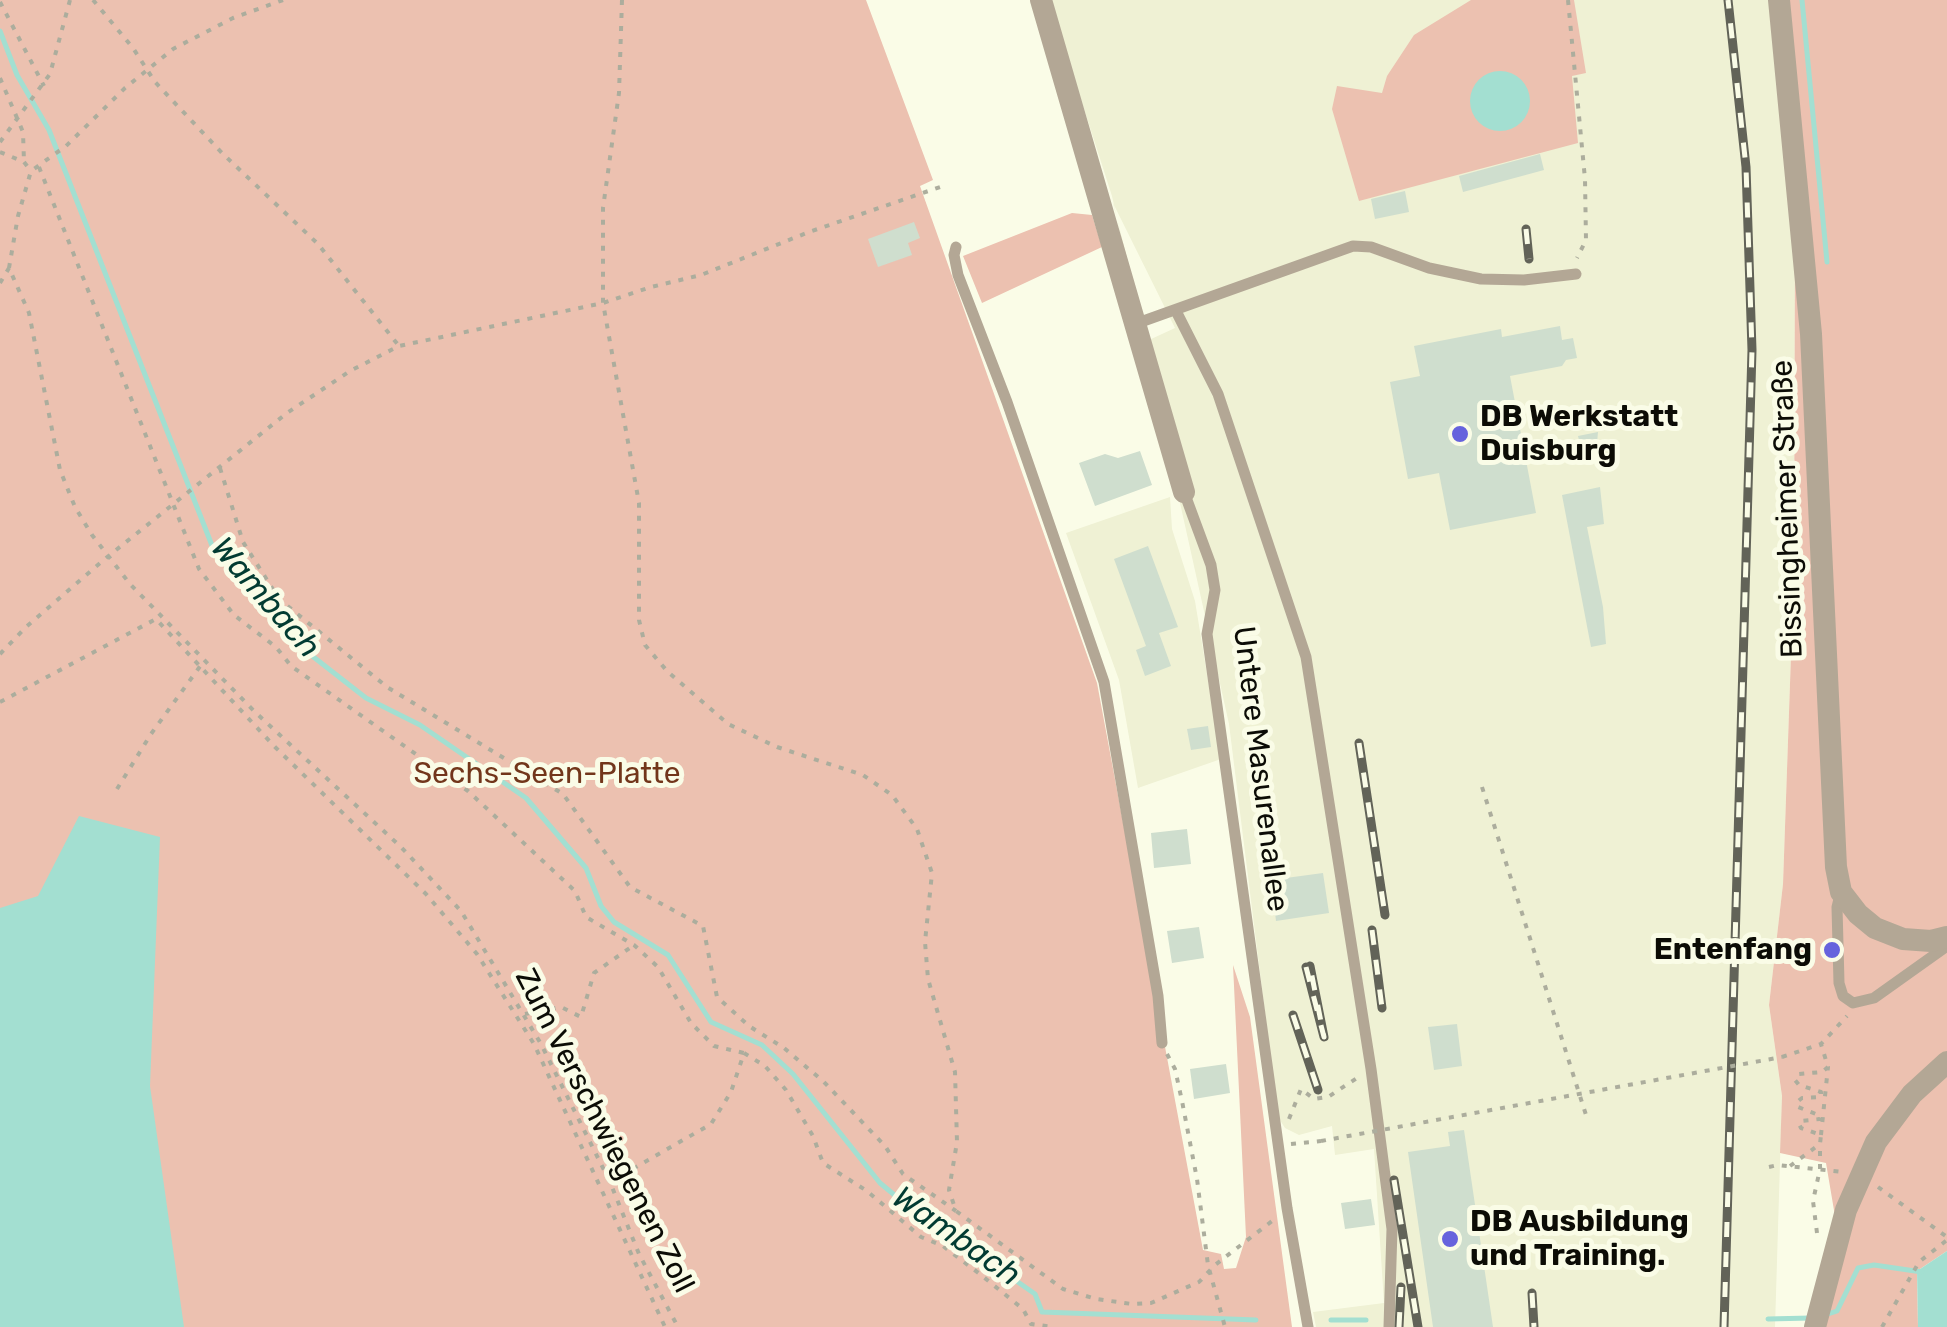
<!DOCTYPE html>
<meta charset="utf-8">
<style>
body{margin:0}
canvas{display:block;background:#fafce7}
</style>
<canvas width="1947" height="1327"></canvas>
<script>
const g = document.querySelector('canvas').getContext('2d');
g.lineJoin = 'round';
function fill(path, color) { g.fillStyle = color; g.fill(path, 'evenodd'); }
const toPath = rows => new Path2D(rows.map(r => 'M' + r).join(''));
function stroke(path, color, width, dash) { g.strokeStyle = color; g.lineWidth = width; g.lineCap = dash ? 'butt' : 'round'; g.setLineDash(dash || []); g.stroke(path); }
function label(font, color, halo, rows, align = 'center') {
  g.font = font + ' Rubik,sans-serif'; g.lineWidth = 10; g.setLineDash([]); g.textBaseline = 'middle'; g.strokeStyle = halo; g.fillStyle = color; for (const [text, x, y, turn = 0] of rows) {
    g.save(); g.translate(x, y); g.rotate((+turn || 0) * Math.PI / 180); g.textAlign = isNaN(turn) ? turn : align; if (halo) g.strokeText(text, 0, 0); g.fillText(text, 0, 0); g.restore();
  }
}
fill(toPath([
 [1049,0,1771,0,1795,237,1794,569,1783,884,1769,1005,1782,1096,1775,1327,1316,1327,1313,1312,1384,1303,1374,1149,1335,1155,1332,1126,1299,1135,1285,1128,1278,1117,1229,724,1112,196],
 [1113,203,1175,328,1149,340,1148,340],
 [1170,497,1172,529,1195,601,1221,759,1138,788,1119,680,1066,533]
]), '#eff1d4');
fill(toPath([
 [0,0,866,0,933,180,920,186,1097,683,1203,1250,1221,1254,1224,1269,1236,1268,1246,1237,1233,965,1250,1017,1292,1327,0,1327],
 [1471,0,1574,0,1586,73,1572,76,1578,143,1359,201,1332,109,1337,86,1382,93,1387,76,1414,35],
 [1771,0,1947,0,1947,1251,1917,1271,1918,1327,1822,1327,1836,1222,1826,1163,1780,1153,1782,1096,1769,1005,1783,884,1794,569,1795,237],
 [1072,213,1092,215,1102,247,982,303,963,256]
]), '#ecc1b0');
fill(toPath([
 '1470 101a30 30 0 1 1 60 0a30 30 0 1 1-60 0Z',
 [79,816,160,837,150,1086,184,1327,0,1327,0,908,38,896],
 [1947,1251,1947,1327,1918,1327,1917,1271]
]), '#a3dfd1');
stroke(toPath([
 [1802,0,1827,262],
 [0,31,17,75,49,130,213,548,293,641,366,698,420,725,526,798,586,868,601,906,614,922,668,955,711,1022,762,1045,793,1074,880,1183,909,1207,942,1221,995,1266,1035,1294,1042,1312,1256,1320],
 [1825,1315,1837,1311,1858,1268,1874,1265,1922,1272],
 [1768,1319,1810,1318],
 [1331,1320,1366,1320]
]), '#a3dfd1', 5);
fill(toPath([
 [1540,154,1544,170,1463,192,1459,176],
 [1405,191,1409,212,1375,219,1371,199],
 [914,222,920,238,908,243,912,255,878,267,868,239],
 [1560,326,1562,340,1573,338,1577,358,1566,360,1562,366,1510,376,1536,513,1450,530,1439,473,1408,479,1390,382,1420,376,1414,346,1501,329,1502,337],
 [1598,432,1596,455,1583,457,1578,436],
 [1140,451,1152,485,1095,506,1079,463,1105,454,1118,458],
 [1600,487,1604,524,1587,527,1603,607,1606,644,1591,647,1562,495],
 [1148,546,1178,627,1159,633,1171,666,1145,676,1136,650,1146,646,1114,559],
 [1208,726,1211,747,1191,750,1187,729],
 [1187,829,1191,864,1154,868,1151,833],
 [1323,873,1329,913,1276,921,1271,880],
 [1199,927,1204,958,1172,963,1167,931],
 [1457,1024,1462,1066,1434,1070,1428,1027],
 [1226,1064,1230,1093,1194,1099,1190,1069],
 [1464,1130,1493,1327,1433,1327,1408,1152,1450,1146,1448,1132],
 [1371,1199,1375,1225,1345,1229,1341,1203]
]), '#cfdece');
stroke(toPath([
 [93,0,133,48,155,82,222,153,318,244,399,346],
 [283,0,233,18,173,49,125,88,66,146,31,171,18,216,9,268,29,313,60,470,75,507,92,535,130,584,255,712,401,847,461,911,541,1044,610,1182,639,1254,678,1327],
 [622,0,619,93,603,208,603,303,639,503,639,620,645,645,667,671,728,724,777,747,863,775,892,795,917,829,932,873,925,942,928,979,955,1072,957,1142,949,1190,956,1211,1063,1289,1096,1299,1132,1304,1151,1303,1199,1282,1215,1265,1276,1218],
 [1568,0,1585,179,1586,240,1577,258],
 [0,2,44,86],
 [0,78,23,132,24,162],
 [0,142,50,74,70,0],
 [0,152,24,162,31,171],
 [39,167,199,569,234,615,276,647,291,666,468,791,575,891,586,917,634,945,658,967,691,1023,714,1046,744,1053,731,1092,711,1124,610,1182],
 [0,283,9,268],
 [220,468,243,542,279,599,387,687,563,794,630,887,703,926,717,997,749,1026,784,1048,824,1082,885,1146,903,1174,956,1211],
 [0,654,26,627,106,558,287,413,350,371,399,346,603,303,651,287,701,275,809,232,943,186],
 [0,702,156,619,275,747,426,894,477,954,534,1044,665,1327],
 [1482,787,1586,1115],
 [117,789,151,734,201,665],
 [525,1014,561,1007,581,1017,594,973,634,945],
 [744,1053,765,1066,786,1090,813,1136,823,1163,867,1191,921,1237,943,1246,981,1275,1023,1309,1031,1324,1053,1327],
 [1167,1054,1175,1069,1182,1101,1197,1179,1208,1265,1225,1327],
 [1782,1057,1821,1044,1847,1016],
 [1289,1119,1301,1089,1314,1099,1328,1097,1360,1076],
 [1821,1135,1828,1067],
 [1291,1144,1321,1141],
 [1790,1166,1820,1144,1821,1135,1801,1128,1799,1124,1801,1121,1820,1119,1821,1116,1798,1107,1797,1102,1802,1098,1821,1097,1821,1092,1799,1085,1795,1080,1799,1074,1822,1072,1828,1067,1821,1044],
 [1769,1167,1778,1165,1843,1172],
 [1878,1187,1947,1237],
 [1817,1233,1813,1201,1820,1169,1820,1144],
 [1882,1327,1919,1262,1947,1240]
]), '#acad9d', 4, [5, 8]);
stroke(toPath([
 [956,247,954,255,958,275,1007,402,1104,682,1158,996,1162,1043],
 [1176,311,1218,394,1306,657,1371,1069,1392,1229,1389,1327],
 [1135,324,1353,246,1371,247,1429,268,1481,279,1524,280,1576,274],
 [1184,492,1211,565,1215,590,1207,634,1287,1208,1308,1327],
 [1840,895,1837,907,1839,983,1843,996,1853,1003,1874,998,1947,946]
]), '#b3a795', 11);
stroke(toPath([
 [1041,0,1184,492],
 [1779,0,1811,334,1836,867,1841,892,1858,914,1875,928,1903,939,1931,941,1947,937],
 [1815,1327,1846,1210,1876,1142,1912,1094,1947,1062]
]), '#b3a795', 22);
const rail = toPath([
 [1526,229,1529,259],
 [1359,743,1385,915],
 [1372,930,1382,1008],
 [1306,967,1324,1037,1310,966],
 [1293,1015,1318,1090],
 [1394,1180,1418,1327],
 [1532,1293,1534,1327],
 [1399,1327,1401,1287],
 [1724,1327,1752,350,1746,167,1728,0]
]);
stroke(rail, '#626358', 9);
stroke(rail, '#fafce7', 5, [15]);
stroke(toPath([
 [1321,1141,1782,1057]
]), '#acad9d', 4, [5, 8]);
for (const [x, y, r, color] of [
 [1460,434,10,"#6663dd"],
 [1832,950,10,"#6663dd"],
 [1450,1239,10,"#6663dd"]
]) { const dot = new Path2D(); dot.arc(x, y, r, 0, 2 * Math.PI); g.fillStyle = color; g.fill(dot); stroke(dot, '#fafce7', 4); }
label('bold 30px', '#0c0c06', '#fafce7', [
 ["DB Werkstatt",1480,417],
 ["Duisburg",1480,451],
 ["Entenfang",1812,950,"right"],
 ["DB Ausbildung",1470,1222],
 ["und Training.",1470,1256]
], 'left');
label('30px', '#0c0c06', '#fafce7', [
 ["Bissingheimer Straße",1788,509,-92],
 ["Untere Masurenallee",1260,769,83],
 ["Zum Verschwiegenen Zoll",604,1131,63]
]);
label('30px', '#72361b', '#fafce7', [
 ["Sechs-Seen-Platte",547,774]
]);
label('italic 32px', '#023b32', '#fafce7', [
 ["Wambach",265,598,49],
 ["Wambach",956,1237,35]
]);
</script>
